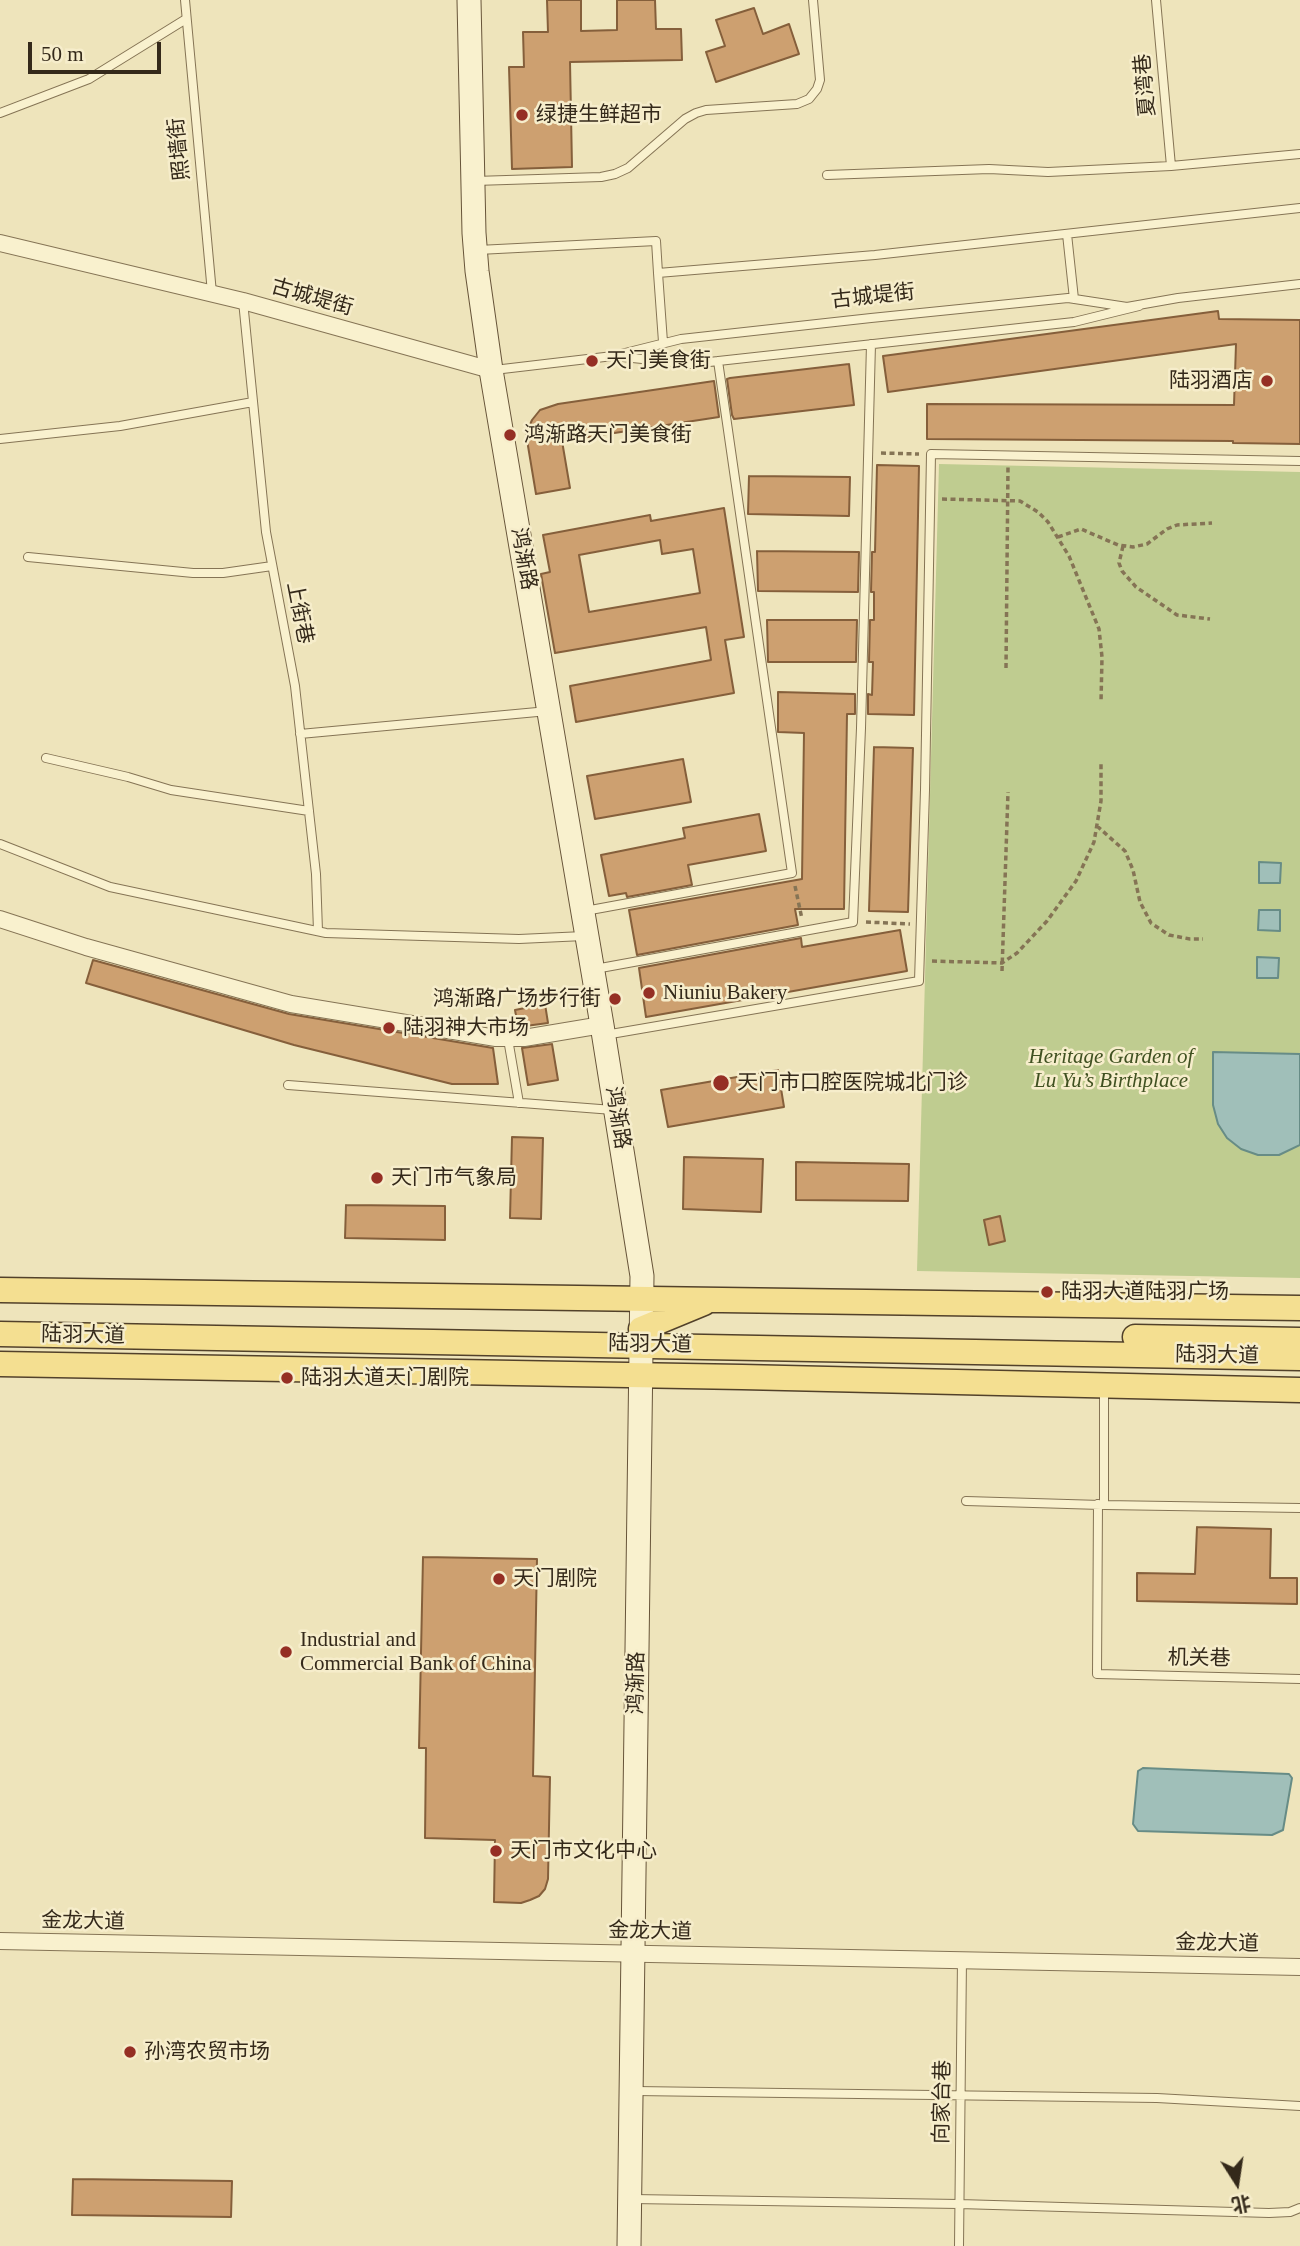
<!DOCTYPE html>
<meta charset="utf-8">
<style>
body{margin:0}
#map{position:relative;width:1300px;height:2246px;overflow:hidden;background:#eee4bb;font-family:"Times New Roman","Noto Sans SC",serif}
canvas{display:block}
.north{position:absolute;left:1202px;top:2148px;width:70px;height:70px;-webkit-text-stroke:5px #f6edcb;paint-order:stroke;rotate:168deg;font-size:19px;font-weight:700;line-height:28px;text-align:center;color:#34291a}
.north::after{content:'';display:block;margin:auto;width:24px;height:32px;background:#34291a;clip-path:polygon(50% 0,100% 100%,50% 72%,0 100%)}
.scale{position:absolute;left:28px;top:42px;width:133px;height:32px;box-sizing:border-box;border:4px solid #34291a;border-top:0;padding-left:9px;font-size:21px;line-height:24px;white-space:nowrap;color:#34291a;-webkit-text-stroke:5px #f6edcb;paint-order:stroke}
</style>
<div id="map">
<canvas width="1300" height="2246"></canvas>
<div class="north">北</div>
<div class="scale">50 m</div>
</div>
<script>
const g = document.querySelector('canvas').getContext('2d');
g.lineJoin = 'round';
function fill(path, color) { g.fillStyle = color; g.fill(path, 'evenodd'); }
const toPath = rows => new Path2D(rows.map(r => 'M' + r).join(''));
function stroke(path, color, width, dash) { g.strokeStyle = color; g.lineWidth = width; g.lineCap = dash ? 'butt' : 'round'; g.setLineDash(dash || []); g.stroke(path); }
function label(font, color, halo, rows, align = 'center') {
  g.font = font + ' "Times New Roman","Noto Sans SC",serif'; g.lineWidth = 5; g.setLineDash([]); g.textBaseline = 'middle'; g.strokeStyle = halo; g.fillStyle = color; for (const [text, x, y, turn = 0] of rows) {
    g.save(); g.translate(x, y); g.rotate((+turn || 0) * Math.PI / 180); g.textAlign = isNaN(turn) ? turn : align; if (halo) g.strokeText(text, 0, 0); g.fillText(text, 0, 0); g.restore();
  }
}
fill(toPath([
 [939,464,1300,472,1300,1278,917,1271]
]), '#bfcc90');
const water = toPath([
 [1259,862,1281,863,1280,883,1259,883,1259,862],
 [1259,910,1280,910,1280,931,1258,930,1259,910],
 [1257,957,1279,958,1278,978,1257,978,1257,957],
 [1213,1052,1300,1054,1300,1145,1279,1155,1258,1155,1241,1149,1227,1138,1218,1124,1213,1105,1213,1052],
 [1143,1768,1289,1774,1292,1778,1283,1830,1272,1835,1138,1831,1133,1824,1138,1771,1143,1768]
]);
fill(water, '#a0bfb9');
stroke(water, '#678c86', 2);
const building = toPath([
 [547,0,581,0,581,31,617,30,617,0,655,0,656,29,681,29,682,60,570,62,572,167,512,169,509,67,524,67,523,32,548,32,547,0],
 [754,8,763,34,789,24,799,54,716,82,706,52,725,46,716,20,754,8],
 [1218,311,1219,319,1300,320,1300,444,1233,443,1233,441,927,439,927,404,1234,405,1236,344,888,392,883,356,1218,311],
 [849,364,854,405,734,419,732,415,727,379,730,378,849,364],
 [714,381,719,417,562,441,570,488,536,494,526,434,532,420,540,410,558,404,714,381],
 [877,465,919,466,914,715,868,714,868,694,872,695,873,662,869,662,870,620,874,620,874,592,871,592,872,552,875,552,877,465],
 [749,476,850,477,849,516,748,514,749,476],
 [724,508,744,637,725,640,734,693,576,722,570,686,711,660,706,627,555,653,541,574,550,572,543,535,650,515,651,521,724,508],
 [660,540,662,554,693,549,700,593,589,612,579,555,660,540],
 [757,551,859,552,858,592,758,591,757,551],
 [767,620,857,620,856,662,768,662,767,620],
 [778,692,855,694,855,714,847,714,844,909,795,909,798,925,637,955,629,910,802,879,804,733,778,732,778,692],
 [874,747,913,748,908,912,869,911,874,747],
 [683,759,691,802,595,819,587,776,683,759],
 [759,814,766,851,688,865,692,885,627,897,626,893,609,896,601,855,685,838,683,828,759,814],
 [900,930,907,971,646,1017,639,968,801,938,802,947,900,930],
 [93,960,289,1014,493,1048,498,1084,452,1084,294,1045,86,983,93,960],
 [545,1004,548,1023,518,1027,515,1010,545,1004],
 [552,1044,558,1080,528,1085,522,1048,552,1044],
 [778,1070,784,1107,668,1127,661,1090,778,1070],
 [512,1137,543,1138,541,1219,510,1218,512,1137],
 [684,1157,763,1159,761,1212,683,1209,684,1157],
 [796,1162,909,1164,908,1201,796,1200,796,1162],
 [346,1205,445,1206,445,1240,345,1238,346,1205],
 [1000,1216,1005,1241,989,1245,984,1220,1000,1216],
 [1197,1527,1271,1529,1270,1578,1297,1578,1297,1604,1137,1601,1137,1573,1195,1574,1197,1527],
 [423,1557,537,1559,533,1776,550,1777,548,1879,545,1889,539,1896,530,1900,521,1903,494,1902,495,1840,425,1838,426,1748,419,1748,423,1557],
 [73,2179,232,2181,231,2217,72,2215,73,2179]
]);
fill(building, '#cda070');
stroke(building, '#855f3b', 2);
const lane = toPath([
 [185,0,212,293],
 [1156,0,1171,166],
 [0,113,89,79,186,19],
 [827,175,989,169,1048,172,1171,166,1300,154],
 [475,181,601,177,615,174,628,168,685,119,696,113,706,110,797,104,809,99,817,89,820,80,813,0],
 [1067,234,1074,299],
 [478,250,656,241,658,273],
 [243,301,266,532,295,686,316,874,318,931],
 [1139,306,1074,322,691,364,613,356,681,339,871,318,1068,298,1127,307,1178,298,1300,284],
 [663,342,658,273,875,255,1300,208],
 [494,370,613,356],
 [0,439,120,426,253,402],
 [28,557,193,573,223,573,272,566],
 [300,734,548,711],
 [46,758,128,777,171,790,309,811],
 [0,844,110,887,326,933,519,939,584,936],
 [585,911,792,873,718,361],
 [595,969,853,922,861,728,871,344],
 [605,1035,919,981,925,790,931,454,1300,461],
 [508,1039,519,1103],
 [288,1085,613,1110],
 [1104,1390,1104,1505,1300,1508],
 [966,1501,1101,1505],
 [1098,1504,1097,1674,1300,1679],
 [635,2091,1157,2098,1300,2106],
 [632,2199,959,2204,1269,2213,1290,2212,1300,2208],
 [959,2246,962,1959]
]);
const street = toPath([
 [0,243,243,301,491,370],
 [0,919,86,947,291,1004,496,1038,524,1038,602,1025],
 [0,1941,1300,1967]
]);
const secondary = toPath([
 [469,0,474,233,477,271,491,370,602,1025,642,1276,629,2246]
]);
const primary = toPath([
 [0,1290,1300,1308],
 [641,1329,704,1303],
 [0,1334,1300,1358],
 [1135,1337,1300,1340],
 [0,1364,742,1377,1300,1390]
]);
stroke(lane, '#857455', 10);
stroke(street, '#857455', 18);
stroke(secondary, '#675439', 25);
stroke(primary, '#52412a', 27);
stroke(toPath([
 [881,453,919,454],
 [942,499,1020,501,1038,512,1048,522,1069,556,1099,629,1102,657,1101,702],
 [1058,537,1081,529,1118,545,1133,547,1147,544,1167,529,1177,525,1212,523],
 [1123,546,1119,563,1122,571,1136,587,1177,615,1210,619],
 [1006,668,1008,467],
 [1097,826,1125,851,1133,870,1140,902,1151,923,1169,935,1190,939,1203,939],
 [795,886,802,919],
 [866,922,910,924],
 [932,961,1002,963,1017,953,1047,921,1076,881,1094,842,1101,801,1101,764],
 [1002,971,1008,792]
]), '#857455', 3.5, [5, 3.5]);
stroke(lane, '#f9f1ce', 8);
stroke(street, '#f9f1ce', 16);
stroke(secondary, '#f9f1ce', 23);
stroke(primary, '#f4df91', 24);
for (const [x, y, r, color] of [
 [522,115,7,"#952f24"],
 [592,361,7,"#952f24"],
 [1267,381,7,"#952f24"],
 [510,435,7,"#952f24"],
 [649,993,7,"#952f24"],
 [615,999,7,"#952f24"],
 [389,1028,7,"#952f24"],
 [721,1083,9,"#952f24"],
 [377,1178,7,"#952f24"],
 [1047,1292,7,"#952f24"],
 [287,1378,7,"#952f24"],
 [499,1579,7,"#952f24"],
 [286,1652,7,"#952f24"],
 [496,1851,7,"#952f24"],
 [130,2052,7,"#952f24"]
]) { const dot = new Path2D(); dot.arc(x, y, r, 0, 2 * Math.PI); g.fillStyle = color; g.fill(dot); stroke(dot, '#f6edcb', 2.5); }
label('21px', '#34291a', '#f6edcb', [
 ["夏湾巷",1146,85,-95],
 ["照墙街",180,149,-96],
 ["古城堤街",873,297,-6],
 ["古城堤街",312,298,16],
 ["鸿渐路",523,559,80],
 ["上街巷",299,613,79],
 ["鸿渐路",617,1118,81],
 ["陆羽大道",83,1336,1],
 ["陆羽大道",650,1345,1],
 ["陆羽大道",1217,1356,1],
 ["机关巷",1199,1659,1],
 ["鸿渐路",637,1683,-89],
 ["金龙大道",83,1922,1],
 ["金龙大道",650,1932,1],
 ["金龙大道",1217,1944,1],
 ["向家台巷",943,2102,-89]
]);
label('21px', '#34291a', '#f6edcb', [
 ["绿捷生鲜超市",536,115],
 ["天门美食街",606,361],
 ["陆羽酒店",1253,381,"right"],
 ["鸿渐路天门美食街",524,435],
 ["Niuniu Bakery",663,993],
 ["鸿渐路广场步行街",601,999,"right"],
 ["陆羽神大市场",403,1028],
 ["天门市口腔医院城北门诊",737,1083],
 ["天门市气象局",391,1178],
 ["陆羽大道陆羽广场",1061,1292],
 ["陆羽大道天门剧院",301,1378],
 ["天门剧院",513,1579],
 ["Industrial and",300,1640],
 ["Commercial Bank of China",300,1664],
 ["天门市文化中心",510,1851],
 ["孙湾农贸市场",144,2052]
], 'left');
label('italic 21px', '#405121', '#f6edcb', [
 ["Heritage Garden of",1111,1057],
 ["Lu Yu’s Birthplace",1111,1081]
]);
</script>
